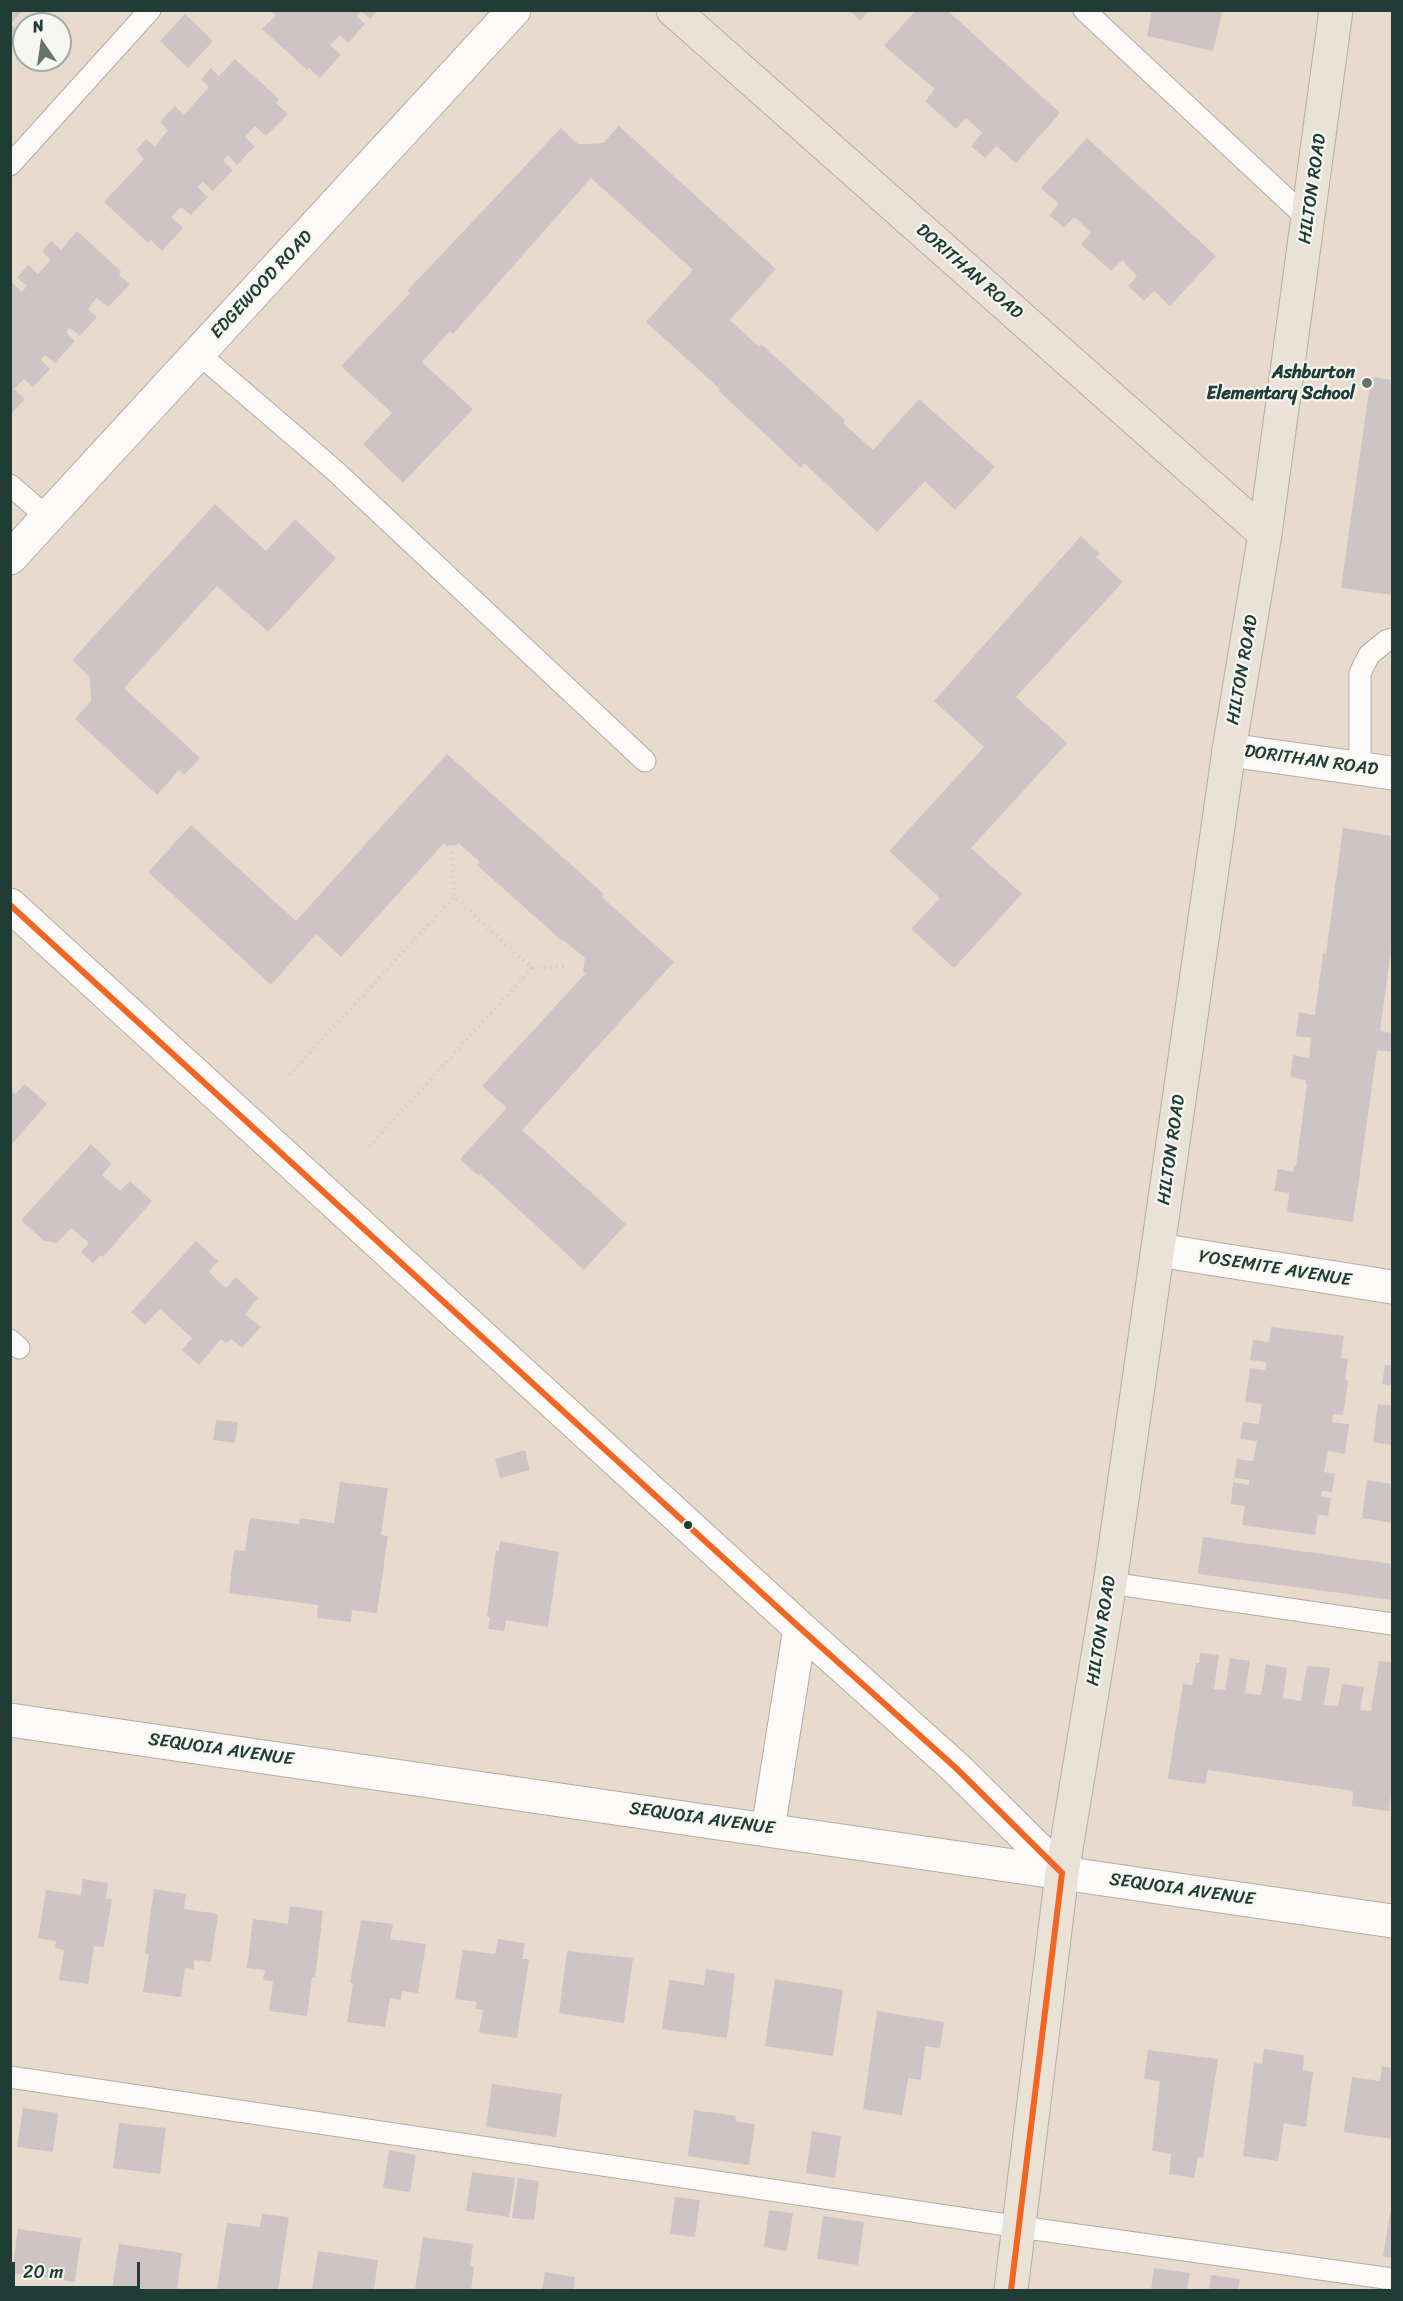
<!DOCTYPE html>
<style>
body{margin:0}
#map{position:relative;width:1403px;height:2301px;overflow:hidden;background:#e8dbcd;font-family:Sriracha,sans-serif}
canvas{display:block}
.frame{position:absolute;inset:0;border:12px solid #1f3d34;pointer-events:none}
.north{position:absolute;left:12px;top:12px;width:60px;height:60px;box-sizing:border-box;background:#f6f6f2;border:2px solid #a0aca6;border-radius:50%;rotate:347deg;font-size:16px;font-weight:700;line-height:24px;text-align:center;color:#1f3d34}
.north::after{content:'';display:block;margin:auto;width:21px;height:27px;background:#65746a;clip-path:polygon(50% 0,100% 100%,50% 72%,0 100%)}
.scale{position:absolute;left:12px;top:2262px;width:128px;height:27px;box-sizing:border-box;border:3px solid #1f3d34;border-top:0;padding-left:8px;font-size:18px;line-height:21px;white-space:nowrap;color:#1f3d34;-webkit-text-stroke:4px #f6f6f2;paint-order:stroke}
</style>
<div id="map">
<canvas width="1403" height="2301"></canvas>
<div class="frame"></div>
<div class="north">N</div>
<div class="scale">20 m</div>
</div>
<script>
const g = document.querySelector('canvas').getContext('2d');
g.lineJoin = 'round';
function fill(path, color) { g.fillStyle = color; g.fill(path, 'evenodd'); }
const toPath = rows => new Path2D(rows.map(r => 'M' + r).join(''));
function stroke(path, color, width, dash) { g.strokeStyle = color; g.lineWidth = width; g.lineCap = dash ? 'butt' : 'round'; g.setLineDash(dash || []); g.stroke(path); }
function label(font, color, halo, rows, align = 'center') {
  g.font = font + ' Sriracha,sans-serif'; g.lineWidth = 4.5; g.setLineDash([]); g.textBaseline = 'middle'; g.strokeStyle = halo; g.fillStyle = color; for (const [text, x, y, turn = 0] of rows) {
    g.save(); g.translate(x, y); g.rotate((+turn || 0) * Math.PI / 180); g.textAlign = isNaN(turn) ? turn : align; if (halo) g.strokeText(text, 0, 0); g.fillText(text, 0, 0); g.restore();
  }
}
fill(toPath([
 [10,10,23,10,11,24,21,34,10,45],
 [271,10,378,10,370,19,361,11,357,16,365,24,348,43,340,35,330,45,341,55,320,78,309,68,307,70,262,29,276,15],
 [849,10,870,10,860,21],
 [916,10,947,10,1060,113,1016,163,996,146,985,158,971,146,982,133,980,131,966,118,956,129,925,101,935,89,884,46],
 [1152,10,1220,10,1222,13,1213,51,1147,36],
 [185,14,213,41,188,68,160,41],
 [235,59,279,99,276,103,288,114,266,136,255,126,253,128,245,137,255,146,237,165,228,155,223,161,233,170,213,191,203,182,198,187,208,197,191,215,181,207,171,217,183,228,162,251,151,240,148,243,104,202,144,159,136,150,146,139,155,147,168,130,160,122,175,106,184,115,209,87,201,79,211,68,219,76],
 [619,126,776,269,730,320,759,347,761,344,845,420,843,423,873,450,919,399,995,467,955,510,925,481,877,532,804,463,801,468,719,391,720,389,646,322,693,270,591,178,453,334,450,331,422,362,473,409,403,483,363,444,392,413,341,366,410,293,407,291,561,128,578,144,590,144,603,143],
 [1087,138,1216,256,1170,306,1154,291,1144,301,1128,286,1137,276,1122,260,1111,271,1081,244,1091,233,1077,219,1073,218,1064,228,1049,215,1059,204,1041,188],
 [77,231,121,271,119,275,130,284,108,307,97,298,95,300,88,309,97,317,80,336,70,328,66,332,75,341,55,363,45,355,41,360,50,369,33,387,24,379,14,389,25,399,10,415,10,286,13,283,22,292,27,286,17,278,28,265,38,274,51,260,42,252,51,241,61,250],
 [1371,377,1392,380,1392,595,1341,588],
 [215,504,266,551,295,519,336,558,268,632,217,586,124,688,200,758,184,775,179,770,157,795,75,719,91,701,90,677,72,660],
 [1081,536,1100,554,1096,557,1123,582,1016,697,1067,743,971,848,1022,894,954,968,911,929,940,898,889,851,984,747,934,701],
 [447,754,604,894,602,897,674,962,522,1130,626,1224,584,1270,480,1174,479,1176,460,1159,507,1108,482,1086,586,973,583,972,585,958,563,940,562,941,477,865,480,862,458,843,457,845,446,846,444,843,341,957,316,934,271,985,148,872,191,825,296,921],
 [1343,828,1392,836,1392,943,1380,1031,1392,1033,1392,1052,1377,1050,1353,1222,1287,1212,1289,1193,1274,1191,1278,1169,1293,1172,1294,1166,1296,1166,1307,1084,1305,1083,1306,1080,1290,1077,1293,1055,1309,1058,1311,1038,1296,1036,1299,1012,1315,1015,1323,953,1326,954],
 [25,1084,47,1104,10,1146,10,1090,15,1094],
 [91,1144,112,1164,102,1175,120,1191,130,1181,152,1201,103,1257,101,1255,93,1263,81,1252,89,1243,71,1228,57,1243,44,1241,21,1220],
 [196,1241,218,1261,209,1272,226,1288,236,1277,258,1298,245,1314,261,1327,242,1348,231,1339,226,1343,221,1339,199,1365,182,1350,192,1338,160,1309,145,1325,131,1312],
 [1271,1327,1344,1336,1341,1358,1348,1359,1345,1380,1348,1381,1343,1415,1333,1414,1332,1422,1349,1424,1345,1454,1328,1451,1324,1472,1335,1474,1332,1492,1322,1491,1321,1497,1331,1498,1328,1516,1318,1515,1315,1535,1242,1525,1245,1506,1231,1504,1233,1482,1249,1485,1249,1480,1234,1478,1237,1459,1253,1461,1257,1441,1240,1439,1243,1422,1259,1424,1261,1408,1262,1404,1245,1402,1250,1368,1265,1370,1266,1362,1250,1360,1253,1340,1269,1342],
 [1385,1365,1392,1366,1392,1386,1382,1384],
 [1378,1404,1392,1406,1392,1445,1373,1442],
 [216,1420,238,1422,235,1443,213,1440],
 [525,1450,530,1470,500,1478,495,1459],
 [1367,1480,1392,1484,1392,1523,1362,1518],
 [340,1482,388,1488,381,1535,388,1536,377,1613,352,1610,351,1622,317,1618,318,1605,229,1593,234,1550,245,1551,250,1518,299,1524,300,1518,334,1523],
 [1203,1537,1392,1564,1392,1600,1198,1574],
 [500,1541,559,1552,548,1627,506,1620,504,1631,488,1629,490,1617,487,1617,496,1550,499,1550],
 [1200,1653,1219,1655,1214,1689,1225,1690,1230,1658,1250,1661,1245,1693,1261,1695,1266,1664,1287,1668,1283,1698,1301,1701,1307,1666,1330,1668,1324,1705,1338,1706,1342,1684,1364,1687,1360,1710,1371,1711,1379,1661,1392,1662,1392,1786,1389,1811,1352,1806,1353,1791,1208,1770,1205,1784,1168,1779,1183,1684,1192,1685,1196,1663,1199,1663],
 [83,1879,108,1883,106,1898,112,1899,104,1947,94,1946,88,1984,59,1980,64,1950,55,1948,56,1941,38,1938,46,1890,81,1895],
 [154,1889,186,1894,184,1909,218,1914,211,1962,194,1960,194,1969,185,1968,181,1997,143,1992,149,1954,145,1954],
 [290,1906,323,1911,315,1978,312,1977,307,2016,269,2011,273,1981,263,1980,265,1970,247,1968,253,1919,288,1924],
 [361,1920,393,1924,390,1939,426,1944,418,1993,402,1991,401,2000,390,1998,385,2027,347,2022,353,1983,350,1983],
 [498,1939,525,1943,522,1959,529,1959,517,2038,479,2033,483,2010,475,2009,477,2002,455,1999,463,1950,495,1954],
 [567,1951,633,1958,624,2023,559,2013],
 [706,1969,735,1974,727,2038,662,2029,669,1980,704,1985],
 [775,1979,843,1990,833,2056,765,2046],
 [877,2011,944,2022,940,2048,925,2046,921,2080,908,2078,902,2115,863,2109],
 [1264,2049,1304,2055,1303,2070,1313,2072,1306,2127,1284,2123,1278,2161,1243,2156,1254,2063,1262,2064],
 [1148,2050,1218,2059,1203,2158,1198,2157,1194,2178,1169,2174,1171,2154,1152,2151,1160,2081,1144,2079],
 [1382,2066,1392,2068,1392,2139,1344,2132,1352,2077,1380,2081],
 [492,2084,562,2094,556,2137,486,2127],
 [23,2108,58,2113,53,2152,17,2147],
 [694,2110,736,2116,735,2121,755,2124,749,2165,688,2156],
 [119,2123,166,2128,160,2174,113,2168],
 [812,2131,841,2136,835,2178,806,2173],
 [389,2150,416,2155,410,2192,383,2188],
 [472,2172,515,2178,509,2217,466,2211],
 [518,2178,539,2181,534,2220,512,2218],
 [675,2197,700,2200,695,2237,670,2234],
 [769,2210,793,2213,787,2251,764,2247],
 [1390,2212,1392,2213,1392,2258,1383,2257],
 [262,2214,289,2217,278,2290,217,2290,227,2223,260,2227],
 [823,2216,864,2222,858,2265,817,2259],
 [18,2229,81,2238,75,2282,12,2273],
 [423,2237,473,2244,470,2266,474,2267,471,2290,415,2290],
 [119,2244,182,2253,177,2290,131,2290,112,2288],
 [318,2251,378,2260,374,2290,312,2290],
 [1154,2268,1190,2273,1187,2290,1151,2290],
 [545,2272,575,2277,574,2290,542,2290],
 [1211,2275,1240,2279,1238,2290,1209,2290]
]), '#cec4c6');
const service = toPath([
 [1084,10,1309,220],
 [10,165,150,10],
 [199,354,333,469,645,761],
 [10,485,48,518],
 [1360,768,1360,673,1369,655,1386,641,1392,639],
 [10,1340,19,1348],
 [1110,1583,1392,1624],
 [10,2077,1020,2227,1392,2279]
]);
const minor = toPath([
 [10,558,514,10],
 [1229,750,1392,773],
 [1158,1250,1392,1287],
 [10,1720,1392,1921]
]);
const tertiary = toPath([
 [10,905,800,1628,956,1768,1062,1873],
 [768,1829,800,1628]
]);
const primary = toPath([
 [673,10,1265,534],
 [1011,2290,1062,1873,1110,1583,1229,750,1265,534,1336,10]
]);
stroke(service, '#b2aca3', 23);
stroke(minor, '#b2aca3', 35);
stroke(tertiary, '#b2aca3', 35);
stroke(primary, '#b2aca3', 35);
stroke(toPath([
 [452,852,454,897],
 [532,968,567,966],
 [289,1075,454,897,532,968,368,1148]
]), '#d2d1cc', 4, [1.5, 4.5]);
stroke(service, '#fcfaf8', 21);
stroke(minor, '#fcfaf8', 33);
stroke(tertiary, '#fcfaf8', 33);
stroke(primary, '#ebe2d7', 33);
stroke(toPath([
 [10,905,800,1628,956,1768,1062,1873],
 [1011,2290,1062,1873]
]), '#f26522', 6);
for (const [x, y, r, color] of [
 [1367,383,6,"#65746a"],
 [688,1525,5,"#1f3d34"]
]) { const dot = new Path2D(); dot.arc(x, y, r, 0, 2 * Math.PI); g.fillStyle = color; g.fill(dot); stroke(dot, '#f6f6f2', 2); }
label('18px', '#1f3d34', '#f6f6f2', [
 ["HILTON ROAD",1313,189,-82],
 ["DORITHAN ROAD",969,272,41],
 ["EDGEWOOD ROAD",262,285,-47],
 ["HILTON ROAD",1243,670,-80],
 ["DORITHAN ROAD",1311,761,8],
 ["HILTON ROAD",1172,1150,-82],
 ["YOSEMITE AVENUE",1275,1269,9],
 ["HILTON ROAD",1102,1631,-81],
 ["SEQUOIA AVENUE",221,1750,8],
 ["SEQUOIA AVENUE",702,1819,8],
 ["SEQUOIA AVENUE",1182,1890,8]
]);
label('bold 18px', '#1f3d34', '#f6f6f2', [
 ["Ashburton",1355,373],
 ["Elementary School",1355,394]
], 'right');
</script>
